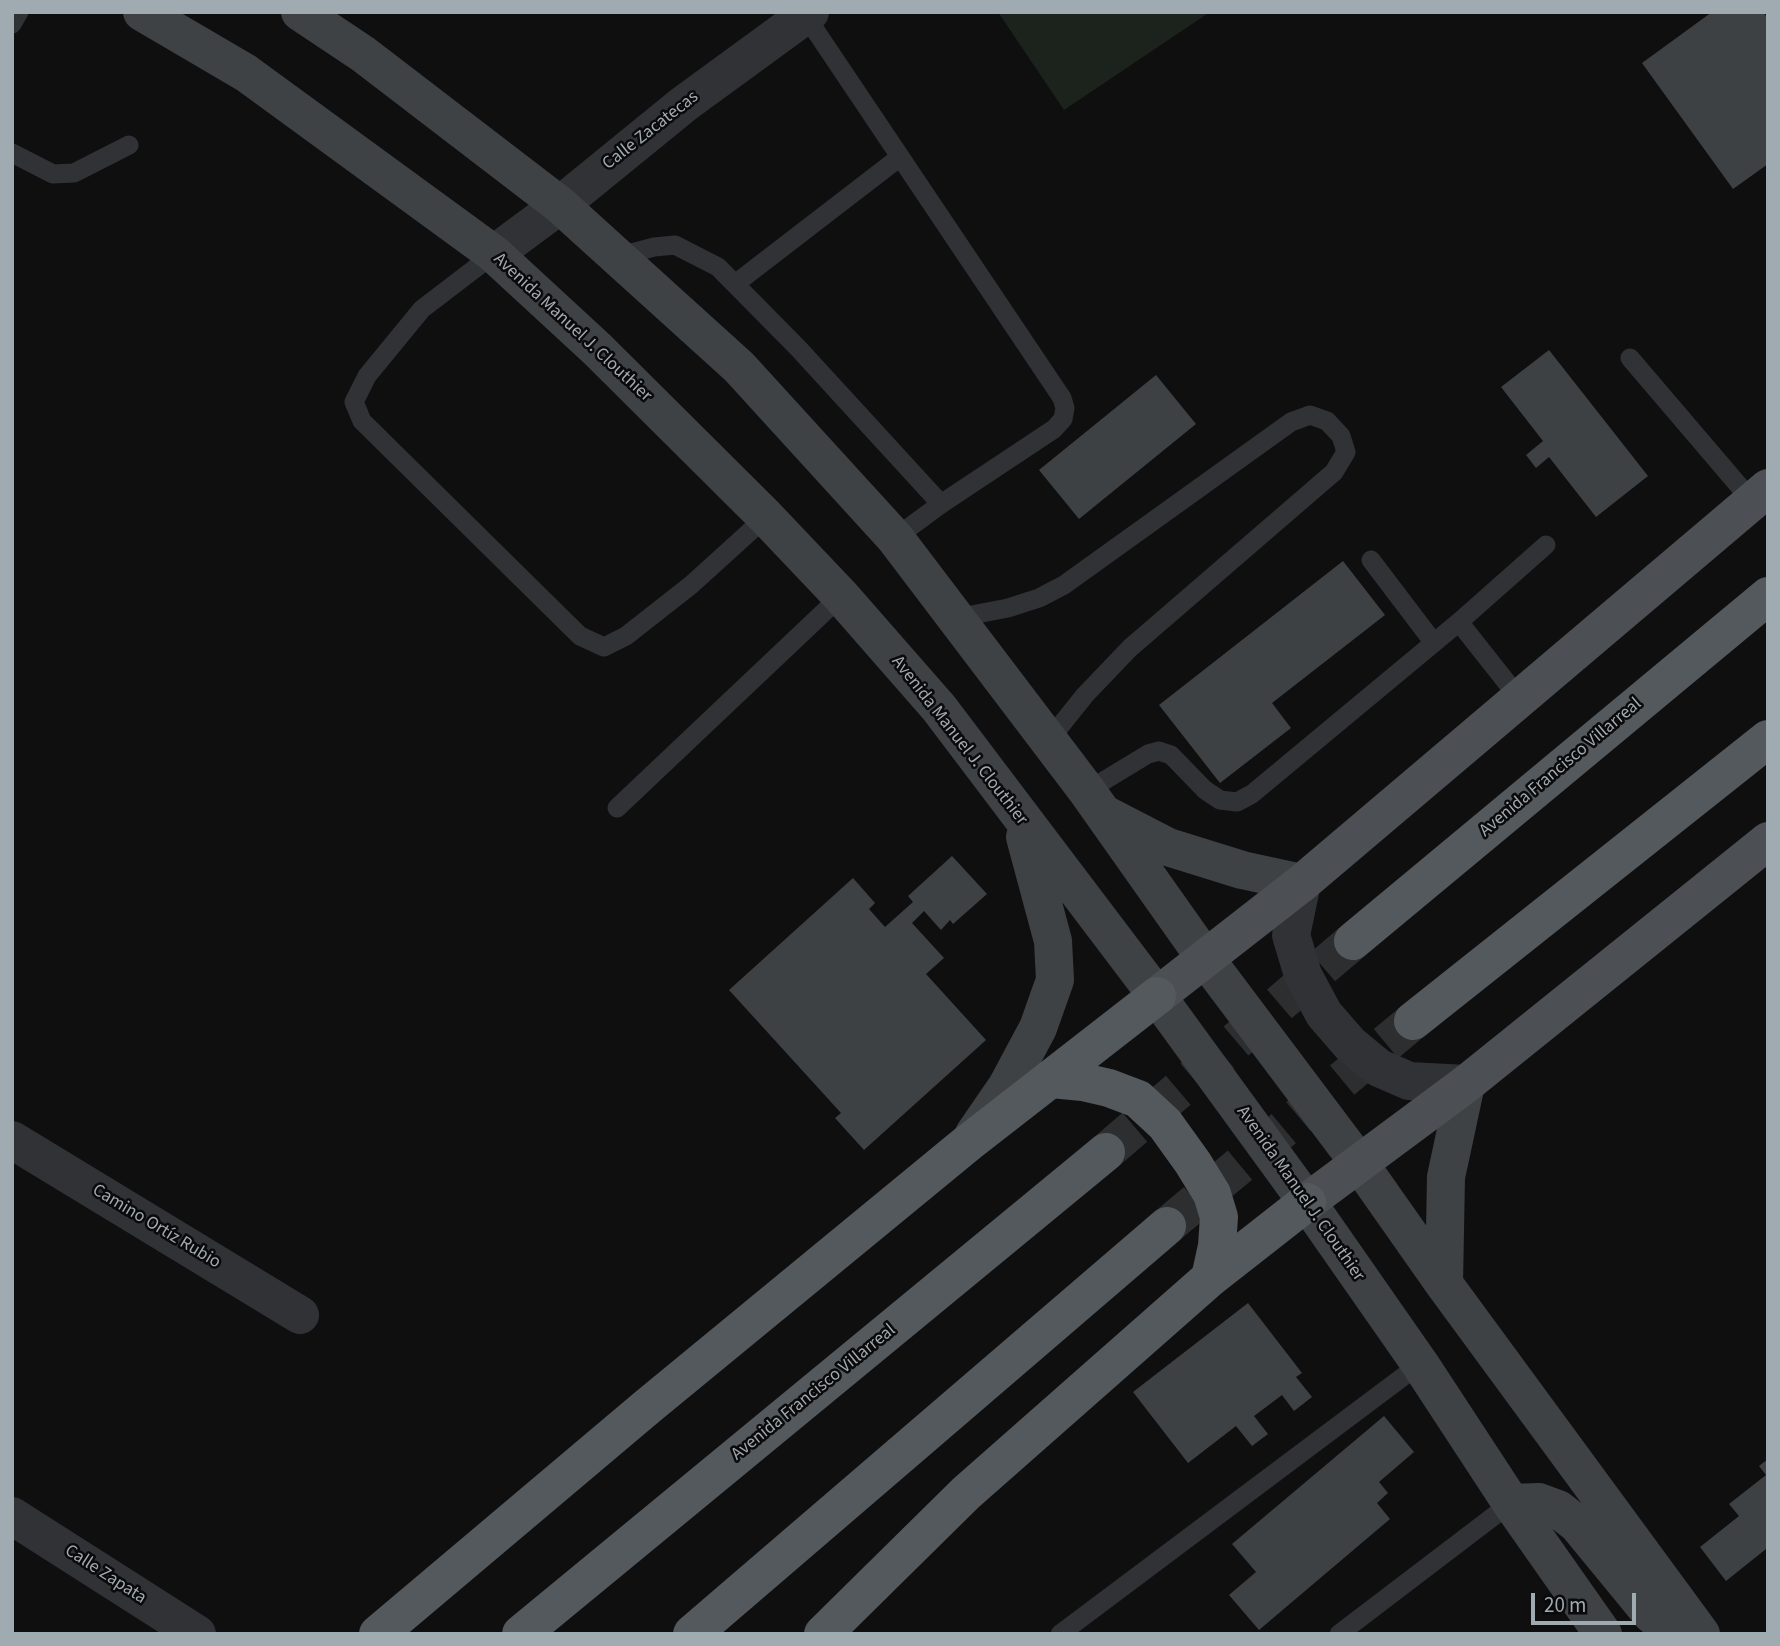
<!DOCTYPE html>
<meta charset="utf-8">
<style>
body{margin:0}
#map{position:relative;width:1780px;height:1646px;overflow:hidden;background:#0f0f10;font-family:"Source Sans 3",sans-serif}
canvas{display:block}
.frame{position:absolute;inset:0;border:14px solid #a0aab1;pointer-events:none}
.scale{position:absolute;left:1531px;top:1593px;width:105px;height:32px;box-sizing:border-box;border:4px solid #a0aab1;border-top:0;padding-left:9px;font-size:21px;line-height:24px;white-space:nowrap;color:#a0aab1;-webkit-text-stroke:5px #0a0a0b;paint-order:stroke}
</style>
<div id="map">
<canvas width="1780" height="1646"></canvas>
<div class="frame"></div>
<div class="scale">20 m</div>
</div>
<script>
const g = document.querySelector('canvas').getContext('2d');
g.lineJoin = 'round';
function fill(path, color) { g.fillStyle = color; g.fill(path, 'evenodd'); }
const toPath = rows => new Path2D(rows.map(r => 'M' + r).join(''));
function stroke(path, color, width, dash) { g.strokeStyle = color; g.lineWidth = width; g.lineCap = dash ? 'butt' : 'round'; g.setLineDash(dash || []); g.stroke(path); }
function label(font, color, halo, rows, align = 'center') {
  g.font = font + ' "Source Sans 3",sans-serif'; g.lineWidth = 5; g.setLineDash([]); g.textBaseline = 'middle'; g.strokeStyle = halo; g.fillStyle = color; for (const [text, x, y, turn = 0] of rows) {
    g.save(); g.translate(x, y); g.rotate((+turn || 0) * Math.PI / 180); g.textAlign = isNaN(turn) ? turn : align; if (halo) g.strokeText(text, 0, 0); g.fillText(text, 0, 0); g.restore();
  }
}
fill(toPath([
 [998,12,1210,12,1064,110]
]), '#1c231c');
fill(toPath([
 [1712,12,1763,12,1768,19,1768,164,1733,189,1642,63],
 [1549,350,1648,476,1596,517,1549,457,1536,468,1526,455,1543,441,1501,387],
 [1156,375,1196,424,1079,519,1039,470],
 [1343,561,1385,615,1272,703,1291,728,1220,783,1159,705],
 [952,856,987,894,953,924,950,920,941,930,924,911,912,923,944,958,926,974,986,1040,864,1150,835,1118,841,1113,729,990,853,878,875,903,869,909,885,927,913,902,908,896],
 [1248,1303,1302,1373,1296,1377,1312,1397,1294,1411,1282,1395,1254,1416,1268,1434,1252,1446,1236,1426,1188,1463,1133,1392],
 [1384,1416,1414,1452,1379,1482,1388,1493,1377,1503,1390,1519,1259,1630,1229,1595,1256,1572,1232,1544],
 [1768,1459,1768,1551,1766,1549,1726,1581,1700,1547,1739,1516,1729,1504,1766,1475,1759,1466]
]), '#3e4143');
stroke(toPath([
 [1106,1152,1353,941],
 [1167,1226,1413,1021]
]), '#2c2e30', 38, [38, 19]);
stroke(toPath([
 [805,15,1062,398,1065,408,1063,419,1054,429,941,504,895,538],
 [12,24,19,12],
 [12,153,53,174,74,173,129,145],
 [494,254,422,309,367,376,354,402,362,421,580,636,604,647,626,636,691,585,766,517],
 [617,257,654,247,675,245,718,267,798,348,941,504],
 [735,284,900,157],
 [1630,358,1752,501],
 [1371,560,1434,643],
 [956,618,1008,608,1039,598,1064,585,1291,422,1310,415,1327,421,1341,436,1346,452,1334,472,1130,648,1085,695,1049,740],
 [1459,622,1519,698],
 [1087,791,1148,754,1159,751,1171,755,1205,790,1220,800,1237,802,1252,794,1459,622,1546,545],
 [617,808,841,596],
 [1060,1634,1420,1364],
 [1339,1634,1511,1503]
]), '#303235', 19);
stroke(toPath([
 [494,254,560,205,684,104,810,12],
 [12,1140,300,1315],
 [12,1516,197,1634]
]), '#303235', 38);
stroke(toPath([
 [1302,883,1291,935,1303,975,1324,1014,1350,1044,1379,1068,1409,1081,1466,1084]
]), '#303235', 38);
stroke(toPath([
 [142,12,246,73,494,254,597,349,766,517,841,596,939,708,1157,996,1307,1202,1420,1364,1511,1503,1603,1634],
 [300,12,363,54,560,205,739,367,895,538,1087,791,1205,958,1359,1163,1444,1284,1701,1634],
 [1106,815,1168,847,1242,870,1302,883],
 [974,1134,1007,1086,1038,1028,1055,980,1053,941,1025,837],
 [1444,1284,1446,1177,1466,1084],
 [1511,1503,1539,1502,1558,1509,1577,1524,1651,1614,1675,1634]
]), '#3e4245', 38);
stroke(toPath([
 [1157,996,1302,883,1768,488],
 [1307,1202,1466,1084,1768,841]
]), '#4c5054', 38);
stroke(toPath([
 [1353,941,1768,596],
 [1413,1021,1768,739],
 [1051,1079,1083,1082,1109,1088,1138,1099,1165,1124,1193,1163,1212,1194,1219,1217,1217,1246,1210,1278],
 [378,1634,647,1407,968,1143,1157,996],
 [521,1634,1106,1152],
 [692,1634,1167,1226],
 [823,1634,966,1493,1210,1278,1307,1202]
]), '#54595d', 38);
label('18px', '#a0aab1', '#0a0a0b', [
 ["Calle Zacatecas",651,131,-38],
 ["Avenida Manuel J. Clouthier",572,328,43],
 ["Avenida Manuel J. Clouthier",959,741,52],
 ["Avenida Francisco Villarreal",1561,768,-40],
 ["Avenida Manuel J. Clouthier",1300,1194,55],
 ["Camino Ortíz Rubio",156,1227,31],
 ["Avenida Francisco Villarreal",814,1393,-39],
 ["Calle Zapata",105,1575,33]
]);
</script>
